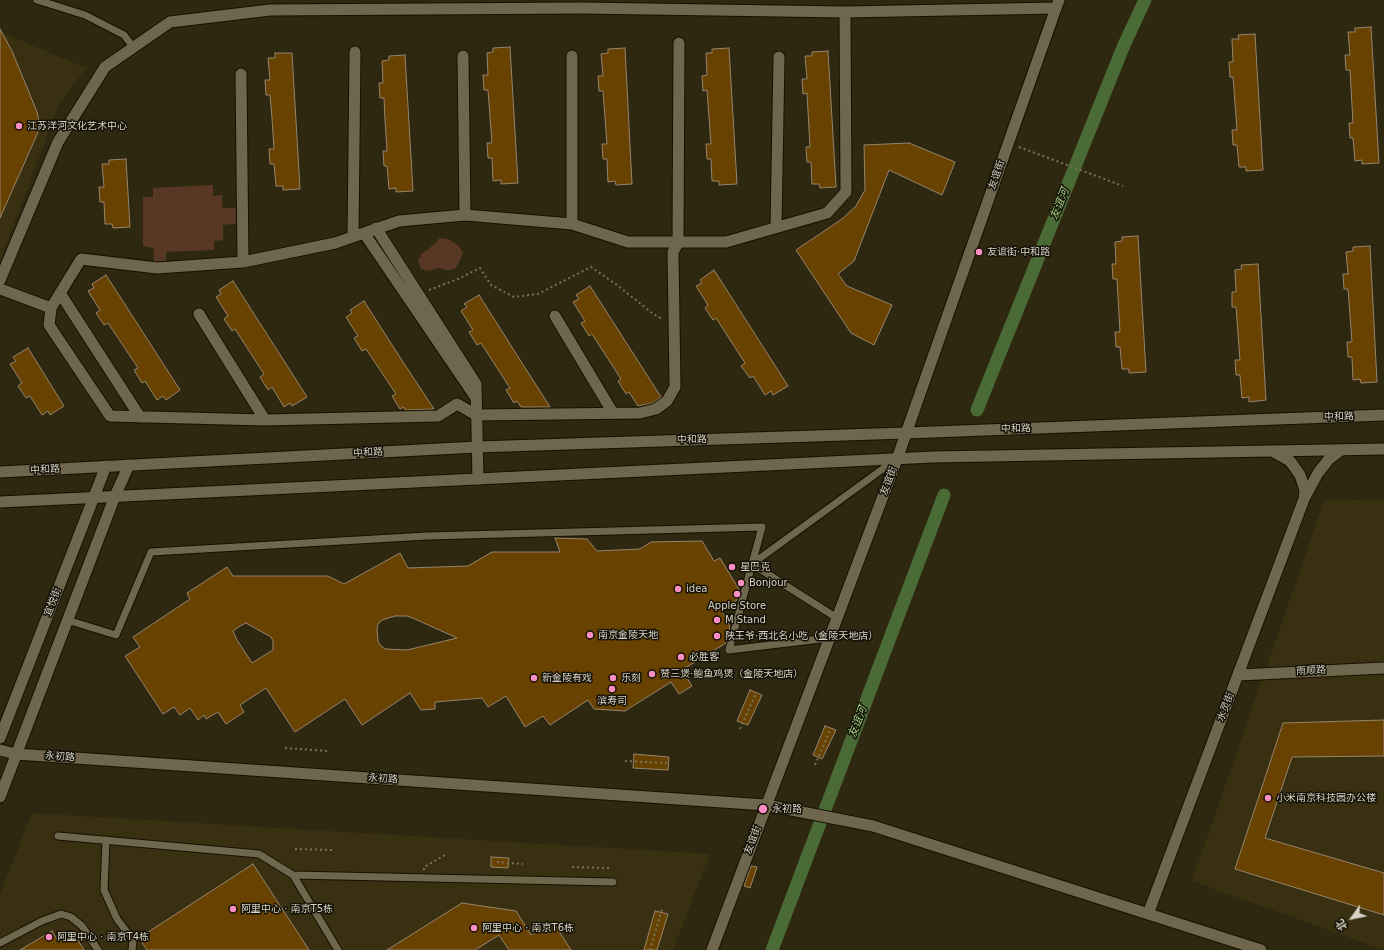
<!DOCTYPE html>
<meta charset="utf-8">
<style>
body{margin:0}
#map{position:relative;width:1384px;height:950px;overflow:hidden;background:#2e2811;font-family:"DejaVu Sans","Noto Sans SC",sans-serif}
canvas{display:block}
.north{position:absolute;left:1332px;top:898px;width:40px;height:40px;-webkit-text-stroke:3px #141107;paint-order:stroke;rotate:237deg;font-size:11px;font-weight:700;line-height:16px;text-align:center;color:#d6d2c5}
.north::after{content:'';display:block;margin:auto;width:14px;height:18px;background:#d6d2c5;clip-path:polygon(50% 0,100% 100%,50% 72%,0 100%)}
</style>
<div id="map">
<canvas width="1384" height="950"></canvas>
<div class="north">北</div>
</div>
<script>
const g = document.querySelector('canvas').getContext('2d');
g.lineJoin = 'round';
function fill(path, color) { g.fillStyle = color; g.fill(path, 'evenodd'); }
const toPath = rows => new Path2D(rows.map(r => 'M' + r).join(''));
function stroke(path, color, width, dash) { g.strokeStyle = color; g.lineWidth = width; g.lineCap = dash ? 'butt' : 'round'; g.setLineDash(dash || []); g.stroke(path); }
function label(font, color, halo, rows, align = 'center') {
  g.font = font + ' "DejaVu Sans","Noto Sans SC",sans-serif'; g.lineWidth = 3; g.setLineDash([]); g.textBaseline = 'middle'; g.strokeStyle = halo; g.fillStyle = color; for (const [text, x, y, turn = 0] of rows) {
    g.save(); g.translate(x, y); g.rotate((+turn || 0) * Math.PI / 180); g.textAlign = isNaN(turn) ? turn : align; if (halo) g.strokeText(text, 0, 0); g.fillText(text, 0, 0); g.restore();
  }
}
fill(toPath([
 [0,32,86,68,59,104,0,261],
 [1384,499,1384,950,1192,881,1324,501],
 [32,813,710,854,673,950,0,950,0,894]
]), '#393011');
fill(toPath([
 [213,185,213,196,222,195,222,208,242,208,242,223,223,225,223,240,214,241,214,250,166,252,166,268,154,268,154,248,143,246,143,197,153,197,153,188],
 [440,238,448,239,458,245,463,253,457,267,451,270,445,270,439,268,429,271,421,269,418,261,422,253,429,249]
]), '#583824');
stroke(toPath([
 [977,410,1124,45,1145,0],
 [772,950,944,495]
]), '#4b6b36', 13);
const building = toPath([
 [1371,27,1379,163,1362,164,1362,160,1355,161,1353,138,1350,138,1349,123,1353,123,1350,70,1346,70,1345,55,1350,55,1348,32,1355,32,1355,28,1371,27],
 [0,29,12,51,37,112,39,121,39,130,0,218,0,29],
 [1255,34,1263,170,1246,171,1246,167,1239,167,1237,145,1233,145,1232,130,1237,130,1233,77,1230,77,1229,62,1233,62,1232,39,1239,39,1238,35,1255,34],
 [510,47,518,183,501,184,501,180,493,181,492,158,488,158,487,143,492,143,488,90,484,90,483,75,488,75,487,53,493,52,493,48,510,47],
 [625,48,632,184,616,185,615,181,608,182,607,159,603,159,602,144,607,144,603,91,599,91,598,76,603,76,601,54,608,53,608,49,625,48],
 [729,48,737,184,719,185,719,181,712,181,711,159,707,159,706,144,711,144,707,90,703,91,702,76,707,75,706,53,712,53,712,49,729,48],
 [828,51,836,187,820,188,819,184,812,184,811,162,807,162,806,147,810,147,807,93,803,94,802,79,807,79,805,56,812,56,812,52,828,51],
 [275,53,292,53,300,189,283,190,283,186,276,186,274,164,270,164,269,149,274,149,272,118,270,95,266,95,265,80,270,80,268,58,275,58,275,53],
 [405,55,413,191,396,192,396,188,389,189,387,166,384,166,383,151,387,151,385,120,384,98,380,98,379,83,383,83,382,61,389,60,389,56,405,55],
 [909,143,955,162,942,195,889,170,854,261,838,274,847,286,892,305,874,345,851,333,796,250,842,219,856,206,865,190,864,145,909,143],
 [126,159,130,227,113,228,112,224,105,224,104,202,100,202,99,187,104,187,102,164,109,164,109,160,126,159],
 [1138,236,1146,372,1129,373,1129,369,1122,369,1120,347,1116,347,1115,332,1120,332,1117,279,1113,279,1112,264,1116,264,1115,242,1122,241,1122,237,1138,236],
 [1370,246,1377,382,1361,383,1360,379,1353,380,1352,357,1348,357,1347,342,1352,342,1348,289,1344,289,1343,274,1348,274,1346,252,1353,251,1353,247,1370,246],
 [1258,264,1266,400,1249,402,1249,397,1242,398,1240,375,1236,375,1235,360,1240,360,1236,307,1232,307,1232,292,1236,292,1235,270,1242,269,1241,265,1258,264],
 [714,270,788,386,773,395,771,391,765,395,753,376,750,378,741,366,745,363,716,318,713,320,705,308,708,305,696,286,702,283,700,280,714,270],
 [106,275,180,390,166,400,163,396,157,400,145,381,142,383,134,370,138,368,108,323,104,325,96,313,100,310,88,291,94,288,92,284,106,275],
 [233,281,307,397,292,406,290,403,284,407,272,387,268,390,260,377,264,374,235,329,232,331,224,319,228,316,216,297,221,294,219,290,233,281],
 [590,286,661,397,653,403,638,406,629,392,626,394,618,381,621,379,592,334,589,336,581,323,585,321,573,302,579,299,576,295,590,286],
 [479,295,515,352,550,407,521,407,517,401,514,403,506,390,510,388,481,343,477,345,469,332,473,330,461,311,467,307,464,304,479,295],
 [364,301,401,359,434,409,405,410,404,407,400,409,392,396,396,394,366,349,362,351,354,338,358,336,346,317,352,313,350,310,364,301],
 [28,348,64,406,50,415,48,411,42,415,30,396,26,398,18,386,22,383,10,364,16,361,13,357,28,348],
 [555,538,587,539,597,551,640,549,651,542,702,541,714,561,720,558,740,591,737,600,721,610,730,626,726,643,682,670,692,686,679,694,671,682,625,711,594,709,588,700,550,725,543,716,525,727,506,696,488,707,482,698,435,702,435,709,421,710,410,693,362,725,345,699,295,732,266,688,240,705,244,712,226,724,218,712,206,719,204,715,198,720,190,708,180,715,174,707,163,714,125,656,140,647,133,637,190,599,187,593,227,567,233,576,328,576,344,584,400,553,408,568,468,566,492,552,560,552,555,538],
 [395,616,407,616,415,619,457,638,407,650,385,649,380,645,378,641,377,629,378,624,382,620,395,616],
 [246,623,271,637,273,641,273,650,252,663,237,640,233,631,240,626,246,623],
 [750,690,762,695,748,725,737,721,750,690],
 [1384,720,1384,756,1292,757,1265,838,1384,873,1384,915,1235,869,1283,723,1384,720],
 [825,726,836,730,822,759,813,755,825,726],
 [634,754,669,757,668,770,633,768,634,754],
 [491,857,509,858,508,868,491,867,491,857],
 [253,864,309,950,147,950,139,938,253,864],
 [751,866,757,867,750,888,744,886,751,866],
 [462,903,516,911,531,935,553,922,571,950,509,950,499,935,475,950,387,950,462,903],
 [655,911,668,914,657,950,644,950,655,911],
 [52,931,58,941,73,932,84,950,20,950,52,931]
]);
fill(building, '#684200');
stroke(building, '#96846e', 1);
const service = toPath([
 [37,0,85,15,124,35,133,47],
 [837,618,752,564,895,460],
 [67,620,116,635,151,552,427,536,762,527,729,650,829,638],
 [58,836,259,854,293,875,338,950],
 [106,840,104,890,117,919,133,940,132,950],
 [293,875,613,882],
 [0,943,42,921,61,914,71,917,82,926,98,950]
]);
const minor = toPath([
 [463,56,465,215],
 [572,56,572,224],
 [241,74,243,262],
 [776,227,779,57],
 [376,228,476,384,478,479],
 [364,233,476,398],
 [353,237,355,52],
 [0,280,58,142,105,67,170,22,270,10,582,8,845,12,1056,8,1059,0],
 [0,289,51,308,81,259,157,268,243,262,335,243,399,221,465,215,572,224,628,242,726,242,827,213,846,192,845,12],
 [60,293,140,417],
 [51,308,49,325,110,416,265,420,438,416,457,404,476,415,640,413,656,409,667,401,675,387,673,252,678,243,679,43],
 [199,314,265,420],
 [555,316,613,413],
 [1272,451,1290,461,1300,475,1305,490,1304,499],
 [1238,675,1384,668],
 [0,738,106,466],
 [0,750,16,754,766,805,873,826,1261,950],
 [0,797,115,496,129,465],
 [1148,914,1304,499,1318,473,1329,459,1341,450]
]);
const tertiary = toPath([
 [712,950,897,459,1056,8]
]);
const secondary = toPath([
 [0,472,477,447,906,433,1384,415],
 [0,502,933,457,1384,449]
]);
stroke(service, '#171000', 9);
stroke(minor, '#171000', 13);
stroke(tertiary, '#171000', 13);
stroke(secondary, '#171000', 13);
stroke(toPath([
 [1019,147,1123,186],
 [429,290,458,279,480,268,491,285,514,297,538,294,591,267,617,285,652,313,662,319],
 [740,729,756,693],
 [285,748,328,751],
 [625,761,668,763],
 [815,765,831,728],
 [295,849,333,850],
 [497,862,523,864],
 [572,867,609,868],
 [424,870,424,867,445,855],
 [650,950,662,909]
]), '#777260', 2, [2, 3]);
stroke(service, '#6e674e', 7);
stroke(minor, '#6e674e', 11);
stroke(tertiary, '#6e674e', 11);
stroke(secondary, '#6e674e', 11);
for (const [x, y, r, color] of [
 [19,126,4,"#fc8fc2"],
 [979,252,4,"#fc8fc2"],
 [732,567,4,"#fc8fc2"],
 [741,583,4,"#fc8fc2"],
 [678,589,4,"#fc8fc2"],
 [737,594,4,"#fc8fc2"],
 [717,620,4,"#fc8fc2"],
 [590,635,4,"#fc8fc2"],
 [717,636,4,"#fc8fc2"],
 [681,657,4,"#fc8fc2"],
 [652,674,4,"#fc8fc2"],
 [534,678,4,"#fc8fc2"],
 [613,678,4,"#fc8fc2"],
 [612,689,4,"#fc8fc2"],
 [1268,798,4,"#fc8fc2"],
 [763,809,5,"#fc8fc2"],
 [233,909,4,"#fc8fc2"],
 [474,928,4,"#fc8fc2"],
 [49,937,4,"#fc8fc2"]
]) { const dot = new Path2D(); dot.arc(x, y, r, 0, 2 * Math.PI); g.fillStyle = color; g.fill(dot); stroke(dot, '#141107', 1.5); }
label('10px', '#d6d2c5', '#141107', [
 ["江苏洋河文化艺术中心",27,126],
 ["友谊街·中和路",987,252],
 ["星巴克",740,567],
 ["Bonjour",749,583],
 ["idea",686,589],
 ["Apple Store",737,606,"center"],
 ["M Stand",725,620],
 ["南京金陵天地",598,635],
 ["陕王爷·西北名小吃（金陵天地店）",725,636],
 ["必胜客",689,657],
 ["赞三煲·鲍鱼鸡煲（金陵天地店）",660,674],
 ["新金陵有戏",542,678],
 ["乐刻",621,678],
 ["滨寿司",612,701,"center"],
 ["小米南京科技园办公楼",1276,798],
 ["永初路",772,809],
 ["阿里中心 · 南京T5栋",241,909],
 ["阿里中心 · 南京T6栋",482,928],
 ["阿里中心 · 南京T4栋",57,937]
], 'left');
label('10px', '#d6d2c5', '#141107', [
 ["友谊街",997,175,-71],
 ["中和路",1339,417,-2],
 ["中和路",1016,429,-2],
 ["中和路",692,440,-2],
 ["中和路",368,453,-3],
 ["中和路",45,470,-3],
 ["友谊街",889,481,-69],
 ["宜悦街",53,602,-69],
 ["雨顺路",1311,671,-3],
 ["水灵街",1226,707,-69],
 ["永初路",60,757,4],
 ["永初路",383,779,4],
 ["友谊街",753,840,-69]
]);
label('italic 11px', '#9fd081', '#141107', [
 ["友谊河",1060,204,-68],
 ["友谊河",858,722,-69]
]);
</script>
